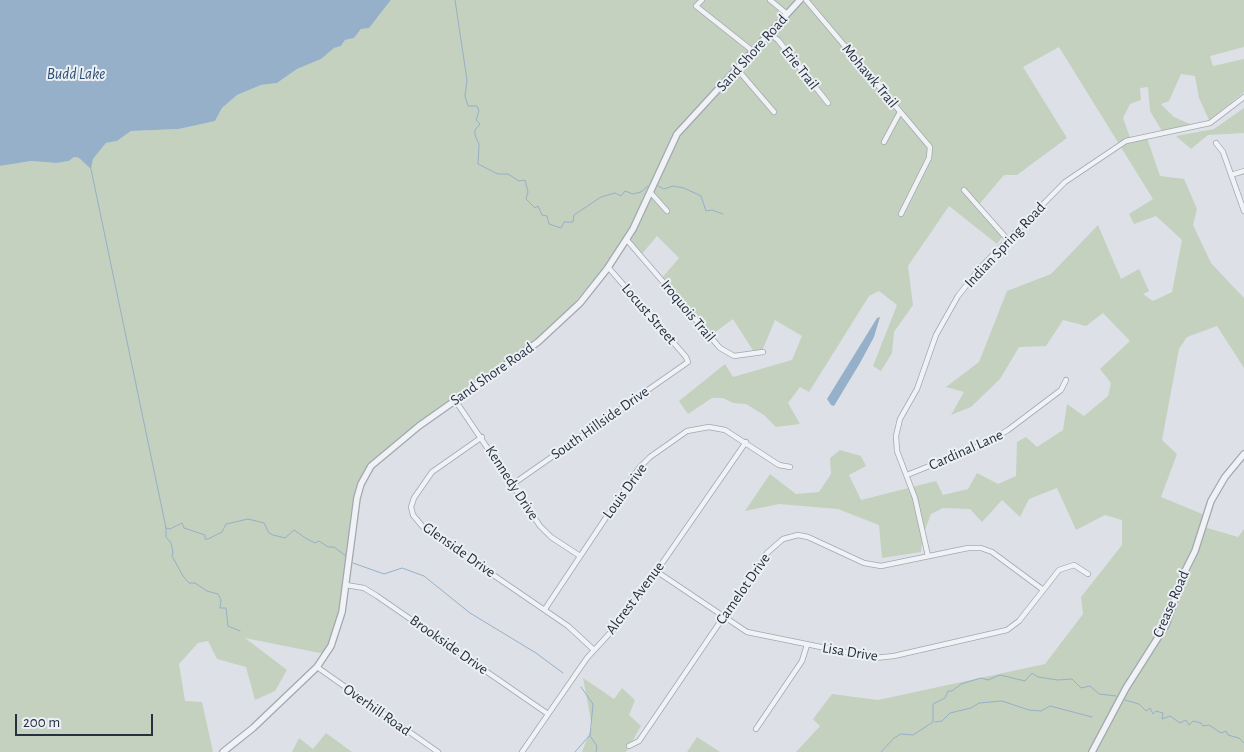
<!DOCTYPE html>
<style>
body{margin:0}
#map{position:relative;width:1244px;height:752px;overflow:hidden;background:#dde1e7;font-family:"Alegreya Sans",sans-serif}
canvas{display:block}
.scale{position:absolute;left:15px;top:714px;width:138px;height:22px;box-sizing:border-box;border:2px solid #26303e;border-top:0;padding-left:6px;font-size:15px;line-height:18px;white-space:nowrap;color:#26303e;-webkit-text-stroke:4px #ecf0f5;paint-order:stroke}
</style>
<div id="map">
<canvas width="1244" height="752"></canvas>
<div class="scale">200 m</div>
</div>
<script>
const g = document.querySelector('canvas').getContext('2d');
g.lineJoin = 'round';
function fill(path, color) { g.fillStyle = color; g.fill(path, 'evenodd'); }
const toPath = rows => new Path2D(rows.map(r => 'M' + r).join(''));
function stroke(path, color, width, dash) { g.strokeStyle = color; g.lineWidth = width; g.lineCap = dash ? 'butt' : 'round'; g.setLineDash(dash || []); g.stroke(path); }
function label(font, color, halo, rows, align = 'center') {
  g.font = font + ' "Alegreya Sans",sans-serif'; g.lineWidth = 4; g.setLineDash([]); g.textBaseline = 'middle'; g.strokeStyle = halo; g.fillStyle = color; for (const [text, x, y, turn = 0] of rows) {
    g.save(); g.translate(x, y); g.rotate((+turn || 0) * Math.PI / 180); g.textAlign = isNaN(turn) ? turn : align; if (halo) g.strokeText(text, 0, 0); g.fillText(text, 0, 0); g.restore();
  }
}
fill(toPath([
 [391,0,1244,0,1244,47,1210,56,1213,66,1244,59,1244,92,1209,120,1199,98,1195,76,1181,74,1169,101,1161,104,1174,117,1192,125,1162,131,1150,111,1148,87,1140,88,1141,100,1130,104,1123,118,1131,140,1147,138,1160,176,1184,179,1197,209,1193,225,1211,263,1244,298,1244,368,1217,326,1187,337,1179,349,1162,440,1177,454,1161,497,1207,516,1204,527,1238,537,1244,529,1244,752,796,752,820,726,813,719,832,694,878,700,1045,664,1083,614,1081,597,1122,545,1122,520,1105,515,1076,530,1057,488,1029,499,1020,517,1002,500,982,522,970,509,943,508,931,514,923,535,921,552,882,558,879,525,838,509,779,504,745,511,770,474,796,494,819,492,831,474,830,458,840,450,861,456,866,466,849,475,861,500,936,481,943,495,968,489,977,473,998,484,1016,476,1017,442,1026,437,1037,447,1063,430,1067,404,1084,416,1108,396,1111,383,1100,369,1130,341,1103,313,1086,326,1063,320,1046,346,1019,347,1000,379,971,407,951,415,964,392,946,387,979,362,1007,291,1051,274,1098,225,1121,279,1139,269,1149,291,1143,294,1153,301,1172,292,1182,240,1156,216,1134,224,1129,214,1153,199,1059,47,1023,67,1067,138,1017,175,1004,175,976,208,1005,233,997,244,949,206,908,266,913,305,894,332,892,353,881,371,873,366,897,305,879,291,869,296,809,392,800,387,788,403,800,424,776,427,764,415,746,404,733,403,723,398,712,398,688,414,679,401,725,364,733,377,792,360,802,336,775,320,762,351,754,352,733,319,710,336,662,278,679,258,657,236,641,255,626,241,552,330,371,465,358,493,340,619,325,654,245,638,287,670,275,691,255,700,246,667,217,659,208,641,198,643,179,664,185,701,202,702,213,752,0,752,0,166,31,161,56,163,69,161,74,157,79,158,91,168,93,159,106,143,117,141,131,131,179,129,215,121,222,108,237,95,261,85,277,83,297,69,320,59,334,48,341,46,345,40,354,38,361,29,378,17],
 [1244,108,1244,133,1208,135,1191,149,1176,136,1214,129],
 [583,678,614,699,622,688,635,700,629,715,641,726,626,752,582,752,592,726],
 [326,733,352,752,292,752,299,738,313,749],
 [697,737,720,752,687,752]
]), '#c3d1be');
fill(toPath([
 [0,0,391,0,369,28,361,29,354,38,345,40,341,46,334,48,321,59,297,69,277,83,261,85,237,95,222,108,215,121,179,129,131,131,117,141,106,143,93,159,91,169,79,158,74,157,69,161,56,163,31,161,0,166],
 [880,317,874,337,860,363,834,406,831,405,827,399,877,318]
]), '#96b0c9');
stroke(toPath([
 [455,0,467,80,465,96,468,106,477,106,479,111,476,120,480,124,475,130,475,135,479,144,478,164,498,174,508,174,519,181,525,180,528,192,526,199,535,208,538,206,542,215,547,216,549,224,561,228,564,222,573,222,574,215,601,197,615,193,621,196,625,191,633,194,641,192,648,186],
 [91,169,166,528,166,537,171,543,173,552,172,556,183,576,189,583,195,583,207,591,218,594,221,600,220,608,226,608,228,626,240,631],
 [658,186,664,189,673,186,684,188,701,196,706,211,712,210,723,214],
 [166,528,170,529,182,523,184,528,205,535,205,539,208,539,222,532,226,524,248,519,264,523,269,533,273,535,285,538,294,530,307,539,315,543,319,541,328,547,334,547,346,556],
 [353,563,384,574,402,568,424,576,470,613,536,653,563,673],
 [581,687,593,704,590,736,597,746,596,752],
 [1125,700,1139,704,1146,711,1150,708,1153,714,1156,711,1163,713,1162,719,1170,716,1180,723,1186,720,1189,725,1193,721,1201,723,1203,726,1209,725,1221,733,1226,731,1228,735,1239,738,1244,743],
 [935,722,942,721,950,713,971,708,979,703,1002,701,1029,710,1041,711,1050,706,1092,717],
 [575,752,589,736],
 [881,752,894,738,901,734,913,735,933,722,933,704,945,698,948,691,952,691,961,684,981,678,988,680,1000,675,1025,681,1032,673,1038,677,1058,680,1072,679,1081,688,1090,686,1099,694,1116,696]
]), '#96b0c9', 1);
const minor = toPath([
 [702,0,696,6,754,52],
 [770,0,787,14],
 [806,0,930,147,929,158,901,214],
 [770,34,778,40,828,103],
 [738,70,774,112],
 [884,142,900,112],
 [1216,143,1223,152,1244,211],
 [1231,175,1244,171],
 [964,190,1008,240],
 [651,193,667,211],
 [627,240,720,348,734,356,763,352],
 [455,400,540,526,551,537,580,556],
 [482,437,432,472,414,498,411,507,413,515,423,527,568,626,594,650],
 [907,475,984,444,1008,430,1061,390,1066,380],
 [513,484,688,362,686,357,608,267],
 [928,556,915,498,897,451,896,436,900,419,917,389,936,335,958,296,980,268,1065,182,1126,141,1210,123,1244,97],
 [656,571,747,632,875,658,894,656,1007,630,1019,621,1059,570,1074,565,1088,574],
 [346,585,364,588,377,596,548,714],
 [545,609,639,468,650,457,687,431,709,427,725,430,779,465,790,467],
 [317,667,438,752],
 [756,729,802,661,807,645],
 [629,746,639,741,767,553,783,539,798,535,808,537,864,563,881,566,968,548,981,548,992,552,1042,589],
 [522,752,587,658,621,621,638,598,746,442]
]);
const tertiary = toPath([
 [223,752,253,728,317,667,331,646,342,612,357,498,361,484,371,466,419,426,538,342,580,303,607,269,633,229,677,134,800,0],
 [1092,752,1126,688,1166,625,1184,573,1195,551,1211,501,1225,477,1244,454]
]);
stroke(minor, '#a2a8b1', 6);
stroke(tertiary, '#a2a8b1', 8);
stroke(minor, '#f0f2f6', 4.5);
stroke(tertiary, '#f0f2f6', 5.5);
label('15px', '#26303e', '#ecf0f5', [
 ["Sand Shore Road",752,53,-48],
 ["Erie Trail",800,68,52],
 ["Mohawk Trail",870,76,50],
 ["Indian Spring Road",1005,245,-47],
 ["Iroquois Trail",688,311,50],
 ["Locust Street",649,314,49],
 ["Sand Shore Road",492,374,-35],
 ["South Hillside Drive",600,423,-35],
 ["Cardinal Lane",966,450,-24],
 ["Kennedy Drive",512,483,57],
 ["Louis Drive",625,491,-54],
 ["Glenside Drive",459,550,35],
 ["Camelot Drive",743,589,-55],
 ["Alcrest Avenue",635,598,-53],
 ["Crease Road",1171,604,-67],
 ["Brookside Drive",449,645,35],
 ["Lisa Drive",850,652,9],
 ["Overhill Road",377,710,35]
]);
label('italic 16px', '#2f5073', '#ecf0f5', [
 ["Budd Lake",76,74]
]);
</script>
